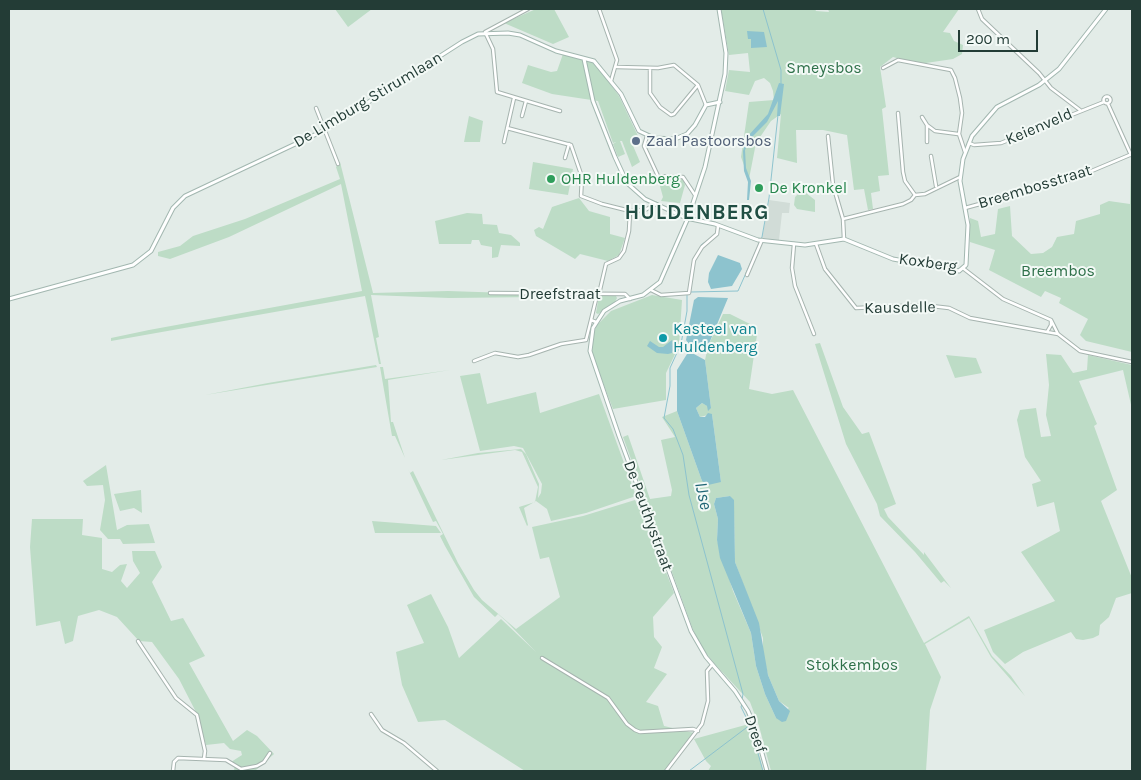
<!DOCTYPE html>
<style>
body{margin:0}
#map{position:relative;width:1141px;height:780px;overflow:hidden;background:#e3ece8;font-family:Karla,sans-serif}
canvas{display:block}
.frame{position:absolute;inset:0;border:10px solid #233c36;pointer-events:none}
.scale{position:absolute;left:958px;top:30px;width:80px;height:22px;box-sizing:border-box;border:2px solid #233c36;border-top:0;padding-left:6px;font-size:15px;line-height:18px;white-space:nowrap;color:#233c36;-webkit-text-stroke:4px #f3f9f6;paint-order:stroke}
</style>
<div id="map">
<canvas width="1141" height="780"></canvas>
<div class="frame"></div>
<div class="scale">200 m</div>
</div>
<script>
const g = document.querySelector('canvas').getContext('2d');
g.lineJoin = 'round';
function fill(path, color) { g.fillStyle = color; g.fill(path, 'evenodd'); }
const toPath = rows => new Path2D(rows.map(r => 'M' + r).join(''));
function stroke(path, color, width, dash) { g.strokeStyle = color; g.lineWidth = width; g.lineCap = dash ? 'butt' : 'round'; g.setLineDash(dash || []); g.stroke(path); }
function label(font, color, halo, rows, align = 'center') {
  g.font = font + ' Karla,sans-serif'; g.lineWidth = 4; g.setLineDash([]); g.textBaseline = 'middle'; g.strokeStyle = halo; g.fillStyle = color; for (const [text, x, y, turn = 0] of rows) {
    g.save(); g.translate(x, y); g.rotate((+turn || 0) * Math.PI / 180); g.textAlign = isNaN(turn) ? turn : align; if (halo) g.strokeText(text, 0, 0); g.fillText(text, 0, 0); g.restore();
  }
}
fill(toPath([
 [769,200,790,203,789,213,782,213,779,240,762,238]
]), '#d1dcd7');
fill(toPath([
 [335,9,372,9,348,27],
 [536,9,554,9,569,37,553,44,504,23],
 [721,9,815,9,816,11,829,12,828,9,959,9,943,32,950,33,954,41,963,45,962,54,953,59,919,64,893,57,880,67,886,107,882,109,889,175,878,176,880,191,871,193,873,209,868,210,864,189,854,190,847,135,823,130,796,130,797,163,777,158,781,114,771,121,756,143,749,179,741,157,749,102,774,100,773,91,770,83,764,78,755,81,749,95,725,91,729,70,750,72,748,53,729,55],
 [563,54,595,63,619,96,638,136,631,141,640,162,632,167,622,141,620,141,625,154,618,157,613,144,616,142,613,143,598,101,552,94,522,83,528,65,551,72,557,71],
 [469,116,483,121,480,142,464,142],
 [1131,157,1132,157,1132,352,1086,341,1080,335,1088,319,1059,303,1061,298,1045,291,1041,297,989,270,995,250,970,242,970,218,978,221,981,237,995,234,998,209,1010,206,1012,236,1031,254,1043,253,1052,247,1057,237,1074,234,1076,221,1100,214,1100,205,1109,201,1130,204],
 [340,162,373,293,448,291,538,294,538,297,449,298,371,295,379,337,376,338,381,364,379,364,365,296,111,341,111,338,149,330,362,291,341,184,229,237,170,259,158,256,158,252,180,246,193,236,245,219,340,179,336,167],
 [533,162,573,169,568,195,529,189],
 [680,177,683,178,685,185,680,203,661,201,663,197,658,179],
 [802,190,815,200,815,212,797,209,794,205,795,197],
 [579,198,589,211,610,217,610,234,625,238,619,255,608,261,580,254,575,259,536,236,534,230,539,227,543,229,552,207],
 [467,213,482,214,483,224,497,225,499,233,511,235,520,243,520,246,501,245,498,257,492,258,492,247,481,245,479,240,472,240,471,244,439,244,435,221],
 [599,295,616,296,617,298,615,302,598,314,596,313],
 [652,295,682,300,679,346,666,373,666,400,613,409,592,354,593,335,597,325,611,311],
 [723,314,730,314,758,328,749,389,772,394,793,390,924,643,969,616,992,656,1011,676,1025,696,991,657,969,618,925,644,941,677,930,710,926,771,771,771,759,726,750,702,714,663,701,647,692,627,623,437,628,435,650,499,671,496,672,490,661,440,675,437,662,417,677,411,702,481,721,482,712,414,700,417,696,408,702,403,711,408,705,360,708,346],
 [730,496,734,512,735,562,763,638,763,655,768,675,779,701,789,708,776,718,765,694,756,666,751,633,733,591,717,540,718,519,714,504,716,498],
 [820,343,843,407,862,434,869,432,896,504,884,509,888,517,924,555,924,552,951,588,944,581,941,583,915,552,880,516,877,504,846,444,815,344],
 [1046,354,1061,355,1073,373,1087,370,1088,355,1132,365,1132,409,1123,370,1079,381,1097,424,1094,426,1117,490,1101,501,1132,578,1132,593,1116,598,1109,617,1100,625,1099,635,1093,638,1083,640,1076,639,1071,632,1023,652,1005,664,993,652,984,630,1055,601,1021,552,1060,531,1054,502,1037,507,1032,484,1041,481,1025,457,1017,420,1020,410,1036,408,1041,437,1051,436,1046,415,1049,385],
 [946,355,976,358,982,373,955,378],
 [376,365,377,367,205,395,268,383],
 [380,367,383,367,385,379,450,370,388,380,391,422,393,422,405,458,395,436,392,436],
 [480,373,487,404,536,392,540,413,599,394,636,496,586,513,551,521,547,509,536,501,524,508,528,525,527,526,519,507,535,502,538,487,522,452,515,450,441,460,478,453,521,449,526,454,539,484,538,498,541,493,542,484,523,448,514,446,480,451,460,376],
 [106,465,117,530,127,525,149,524,155,543,123,544,120,539,108,539,100,530,105,500,103,485,87,486,83,481],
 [408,469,410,473,413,471,458,563,474,590,482,600,516,629,560,597,549,557,540,559,532,527,583,516,635,500,651,532,674,593,653,617,654,637,662,647,654,668,667,674,646,702,658,706,664,726,694,733,665,771,525,771,445,720,418,722,402,685,396,652,424,643,407,605,431,594,448,627,459,658,501,619,536,652,507,622,498,614,495,617,474,597,445,546,440,536,443,534,436,521,433,522],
 [141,490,142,513,134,508,120,511,114,494],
 [32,519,83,519,82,535,102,538,102,569,112,572,120,565,127,564,121,581,127,588,140,573,133,561,132,551,155,551,162,567,152,582,171,621,183,618,205,656,189,663,233,741,247,730,257,736,274,754,256,770,234,771,235,764,231,762,242,755,241,751,230,749,224,743,206,745,197,714,179,679,152,642,139,641,117,617,99,610,78,616,73,641,65,644,60,621,36,626,30,547],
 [372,521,436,526,441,533,375,533],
 [749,724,755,738,763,771,708,771,711,766,706,761,694,739]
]), '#bddcc6');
fill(toPath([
 [747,31,764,32,767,47,751,48,751,39,748,39],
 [779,83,784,84,780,116,777,116,778,101,767,122,751,138,745,150,746,168,751,181,749,200,747,200,748,182,744,171,743,151,748,136,768,114],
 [718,255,740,263,742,269,732,286,711,289,708,282,709,273],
 [698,297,728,298,708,346,689,344,686,340,694,300],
 [672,340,674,348,672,353,668,354,657,353,647,346,650,341,659,347,663,347],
 [687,354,694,354,705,360,711,408,708,411,707,406,702,403,696,408,700,417,705,417,708,413,712,414,721,482,708,485,702,481,677,411,677,370],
 [730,496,734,500,735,562,759,623,768,675,779,701,790,711,786,721,782,722,776,718,765,694,756,666,751,633,720,558,717,540,718,519,714,504,716,498]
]), '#8dc3ce');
stroke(toPath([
 [763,9,781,70,781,85],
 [701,245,708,240],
 [691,292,738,291,762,237,769,198,778,115],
 [687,293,687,311,681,344,670,368,670,386,664,418,673,429,683,455,689,495,743,694,742,700],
 [742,704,741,707,750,725,763,771],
 [689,771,750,725]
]), '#8dc3ce', 1);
const street = toPath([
 [528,9,485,32,493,49,497,92,560,111],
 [599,9,617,60,611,81],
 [978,9,982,19,1039,73,1051,88,1080,110],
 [617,67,658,68,674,65,698,85,706,105],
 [650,68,650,93,660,107,671,115,674,114,698,85],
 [883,68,898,60,951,70,955,78,960,98,962,113,959,134,965,152],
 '1103.5 100a3.5 3.5 0 1 1 7 0a3.5 3.5 0 1 1-7 0Z',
 [1108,104,1131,155],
 [316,108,338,164],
 [898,113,903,172,905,181,915,195],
 [522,116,526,101],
 [922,117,927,125,935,131,958,134],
 [927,125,927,142],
 [507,128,571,145,582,177,581,196,602,204,630,211,645,210,656,204],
 [647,136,644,146,658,176,683,177,695,195],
 [828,136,833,185,843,219,844,239],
 [504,142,514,98],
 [969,143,974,145,1001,143,1104,102],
 [931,156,936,186],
 [565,158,569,144],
 [965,208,1075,178,1132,154],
 [843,219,903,204,911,200,915,195,925,194,960,177],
 [794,244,792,268,795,286,814,334],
 [816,244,825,269,856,308,923,305,949,308,970,318,1058,334,1080,351,1132,362],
 [964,269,1003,299,1051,320],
 [747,275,762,240],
 [651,290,661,295,689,293,694,260,702,247,717,234,718,226],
 [490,293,625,294,630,299],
 [599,294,606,264,619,258,624,251,629,231,630,211],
 [596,322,591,320,597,295],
 [1047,332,1051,325,1051,320,1058,334],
 [474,361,495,353,518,357,529,355,561,344,586,340,591,320],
 [138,641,176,698,197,715,205,751,204,759],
 [542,658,608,698,627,724,635,730,640,732,693,729,698,731],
 [371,714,382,730,404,743,437,771],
 [173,771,174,762,178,758,226,760,241,769,257,766,264,762,270,753],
 [666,771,702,724,708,701,707,671,712,665]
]);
const secondary = toPath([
 [719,9,726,53,725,74,705,167,688,218,660,282,643,295,620,301,604,311,593,328,590,351,619,436,691,631,706,657,735,691,748,711,754,725,767,771],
 [584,59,593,101,615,157,627,183,645,199,686,218,715,224,758,240,805,245,844,239,893,259,959,271,966,265,968,225,960,181,963,159,972,136,997,107,1039,85,1059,69,1106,9],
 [9,299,133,265,151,251,173,208,185,196,325,130,462,42,478,34,508,33,520,35,556,51,594,61,621,94,639,131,654,138,675,139,687,134,695,125,706,105,720,102]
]);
stroke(street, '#a6b4af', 4.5);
stroke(secondary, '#a2b7b0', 5);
stroke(street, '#fff', 2.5);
stroke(secondary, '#fff', 3);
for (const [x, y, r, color] of [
 [636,141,5,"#5c6f8a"],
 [551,179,5,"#2e9e5b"],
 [759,188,5,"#2e9e5b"],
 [663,338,5,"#0f9aa8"]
]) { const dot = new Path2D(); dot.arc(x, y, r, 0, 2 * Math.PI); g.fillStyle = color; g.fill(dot); stroke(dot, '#f3f9f6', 2); }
label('16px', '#2f714a', '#f3f9f6', [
 ["Smeysbos",824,68],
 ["Breembos",1058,271],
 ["Stokkembos",852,665]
]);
label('16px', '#233c36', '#f3f9f6', [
 ["De Limburg Stirumlaan",368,100,-31],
 ["Keienveld",1039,127,-23],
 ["Breembosstraat",1035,187,-17],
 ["Koxberg",928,263,8],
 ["Dreefstraat",560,294],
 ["Kausdelle",900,308,-1],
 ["De Peuthystraat",648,516,70],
 ["Dreef",755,734,71]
]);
label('16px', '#4e5e75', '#f3f9f6', [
 ["Zaal Pastoorsbos",646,141]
], 'left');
label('16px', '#27864d', '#f3f9f6', [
 ["OHR Huldenberg",561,179],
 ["De Kronkel",769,188]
], 'left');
label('16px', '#0d838f', '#f3f9f6', [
 ["Kasteel van",673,329],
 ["Huldenberg",673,347]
], 'left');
label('italic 18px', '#206575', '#f3f9f6', [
 ["IJse",703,496,78]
]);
g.letterSpacing = '1px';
label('bold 21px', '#204e43', '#f3f9f6', [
 ["HULDENBERG",697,213]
]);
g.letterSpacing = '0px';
</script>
